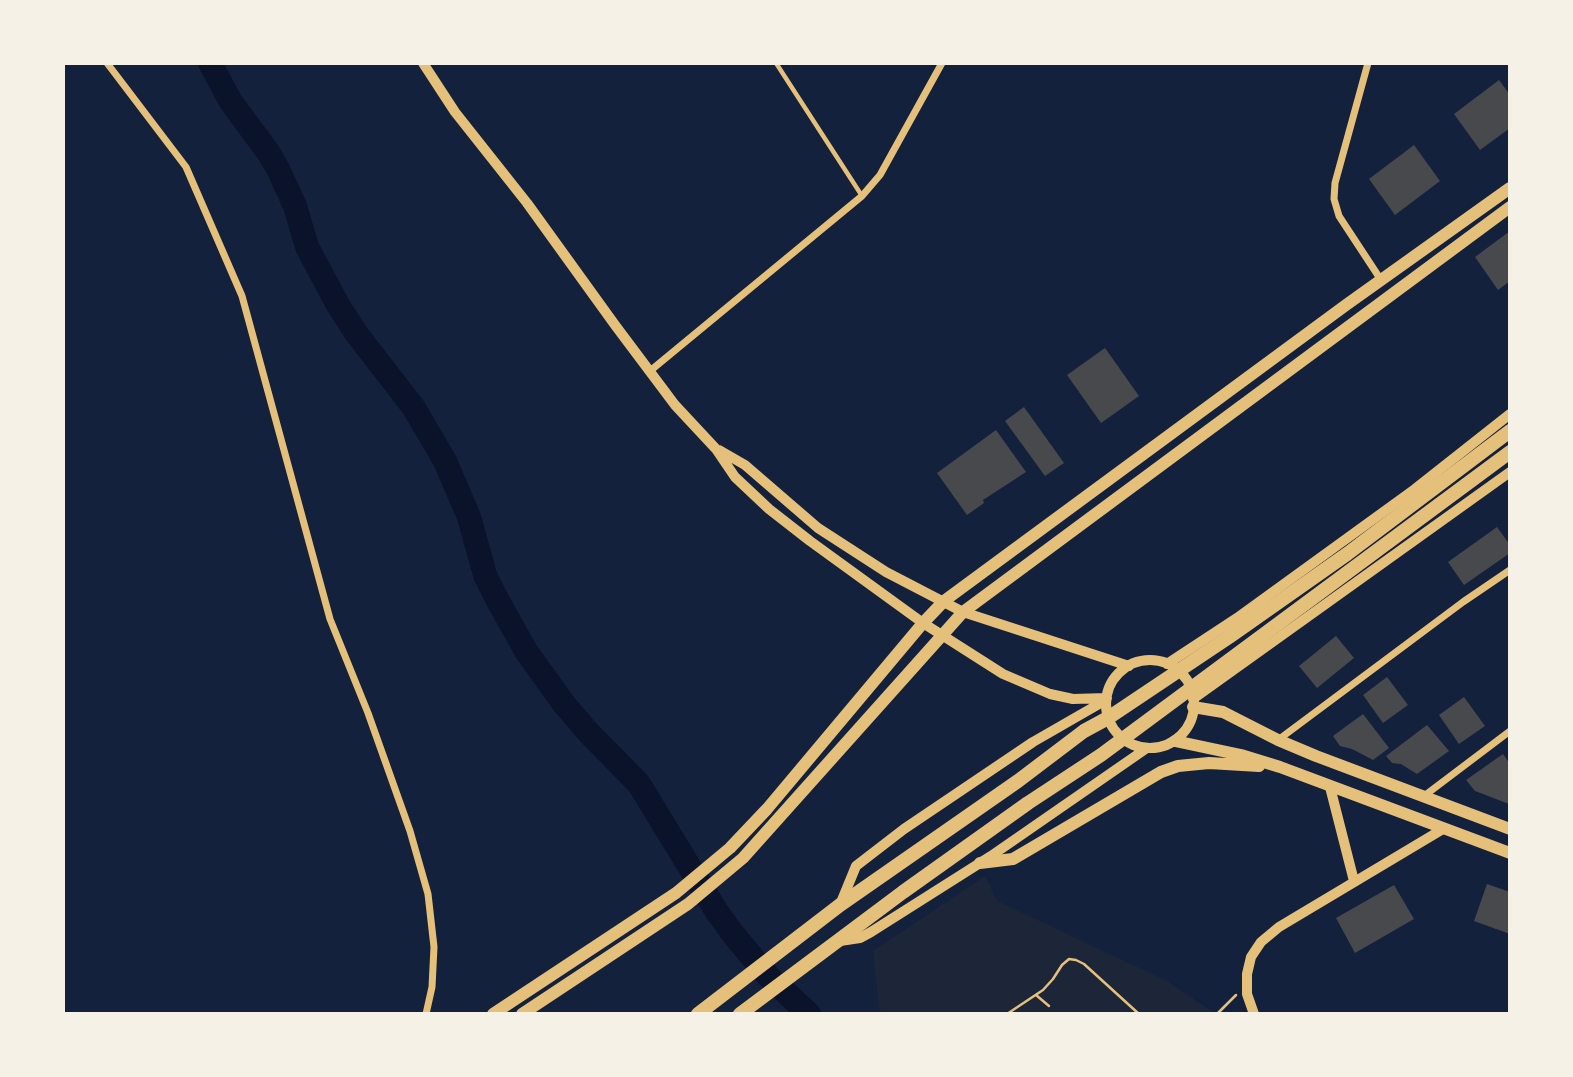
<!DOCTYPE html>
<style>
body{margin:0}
#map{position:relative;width:1573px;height:1077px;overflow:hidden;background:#14213d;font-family:"Noto Sans",sans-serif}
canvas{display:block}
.frame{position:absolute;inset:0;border:65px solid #f6f1e7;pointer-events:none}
</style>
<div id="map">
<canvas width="1573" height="1077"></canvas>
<div class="frame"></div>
</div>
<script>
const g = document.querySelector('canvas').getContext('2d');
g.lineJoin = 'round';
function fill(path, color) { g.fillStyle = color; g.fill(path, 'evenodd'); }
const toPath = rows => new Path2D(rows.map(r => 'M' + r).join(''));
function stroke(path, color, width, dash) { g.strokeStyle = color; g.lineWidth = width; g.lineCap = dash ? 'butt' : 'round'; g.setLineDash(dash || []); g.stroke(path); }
fill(toPath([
 [985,876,997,901,1167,981,1216,1014,882,1014,879,1008,873,951]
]), '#1d2539');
stroke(toPath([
 [210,63,231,102,268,152,278,169,295,206,307,247,338,305,356,333,414,408,445,461,469,517,485,575,498,601,526,651,564,704,588,732,639,784,717,912,733,934,768,976,809,1014]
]), '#0b132b', 24);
fill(toPath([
 [1499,80,1510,95,1510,128,1480,150,1454,114],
 [1414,145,1440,181,1395,215,1369,179],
 [1510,231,1510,281,1498,290,1475,257],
 [1105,348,1139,396,1101,423,1067,375],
 [1024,407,1064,463,1045,476,1005,421],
 [996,430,1026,472,983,500,984,503,967,515,937,473],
 [1497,527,1510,545,1510,553,1464,585,1448,562],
 [1336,636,1354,658,1317,688,1299,666],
 [1387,677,1408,705,1383,723,1363,695],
 [1464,697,1485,726,1459,744,1439,715],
 [1363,714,1389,748,1373,760,1352,749,1340,746,1333,736],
 [1427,725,1449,751,1417,774,1401,764,1392,763,1386,756],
 [1503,754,1510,764,1509,804,1475,791,1466,780],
 [1487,884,1510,892,1510,934,1474,921],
 [1394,885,1414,919,1355,953,1336,918]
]), '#48494c');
stroke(toPath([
 [1036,995,1049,1006],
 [1007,1014,1043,990,1053,979,1062,965,1069,959,1076,960,1084,964,1139,1014],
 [1217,1014,1236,995]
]), '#e5c07b', 2.5);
stroke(toPath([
 [776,63,862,196]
]), '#e5c07b', 4.5);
stroke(toPath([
 [107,63,186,167,242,296,330,619,368,713,410,831,428,894,434,947,432,987,426,1014],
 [1368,63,1335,183,1334,199,1339,216,1381,280],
 [650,371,862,196,880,175,942,63],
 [1278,740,1463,602,1510,570],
 [1424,796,1510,731]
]), '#e5c07b', 7);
stroke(toPath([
 [423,63,455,112,527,203,615,325,675,405,716,449,735,477,769,509,810,541,923,623,1003,674,1050,694,1073,699,1107,698],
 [719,450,745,465,818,528,886,572,963,612,1129,666],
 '1106 704a44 44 0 1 1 88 0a44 44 0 1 1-88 0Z',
 [1167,664,1237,618,1415,489,1510,414],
 [1193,699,1510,472],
 [1330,787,1354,881],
 [840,905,856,866,904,829,1033,742,1106,700],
 [840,941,860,938,871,932,991,856,1147,748],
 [1254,1014,1247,994,1247,974,1251,957,1261,942,1279,927,1443,829]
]), '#e5c07b', 10);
stroke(toPath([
 [1193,707,1223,712,1278,740,1316,756,1510,829],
 [1175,741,1241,755,1280,767,1510,853],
 [980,863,1013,859,1161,772,1178,766,1209,763,1259,766],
 [493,1014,676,893,730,848,767,809,923,623,944,601,1346,305,1510,188],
 [522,1014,688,904,743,858,963,612,1510,207]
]), '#e5c07b', 12);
stroke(toPath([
 [698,1014,840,905,1018,781,1084,731,1108,718,1229,637,1347,554,1510,431],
 [740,1014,903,892,1028,803,1101,755,1510,452]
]), '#e5c07b', 14);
</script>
